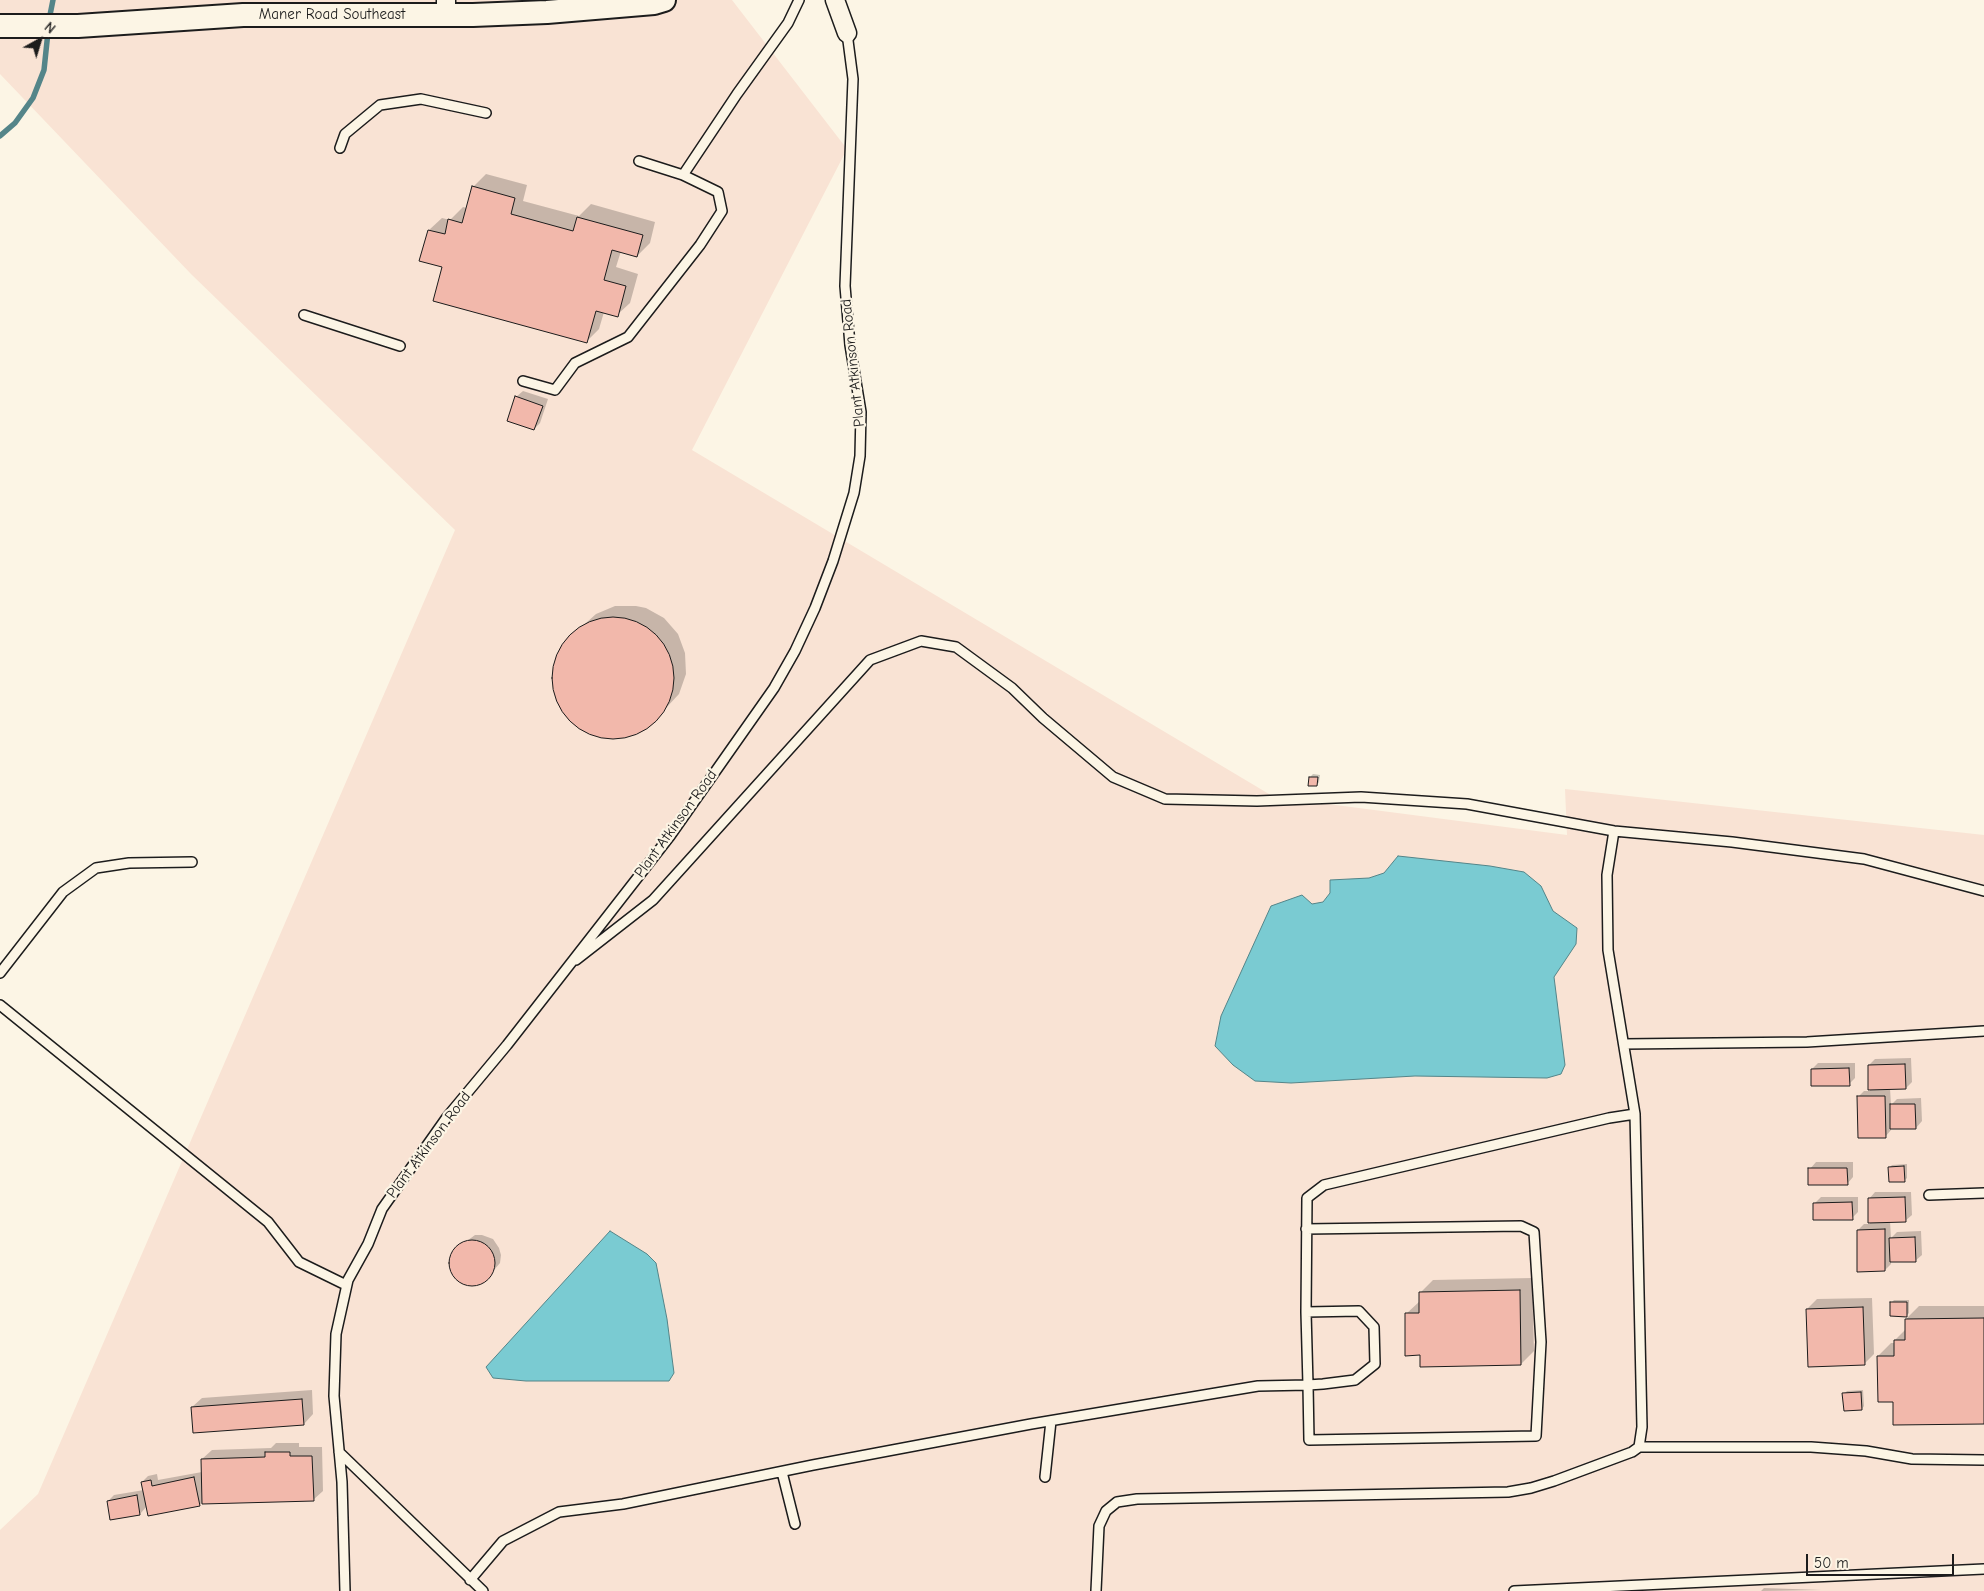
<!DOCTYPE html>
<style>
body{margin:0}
#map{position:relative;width:1984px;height:1591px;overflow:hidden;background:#fcf5e5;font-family:"Comic Neue",sans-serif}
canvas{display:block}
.north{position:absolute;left:15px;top:15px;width:50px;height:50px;-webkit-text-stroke:4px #fcf5e5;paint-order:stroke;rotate:39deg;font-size:14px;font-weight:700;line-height:20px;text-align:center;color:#1c1c1c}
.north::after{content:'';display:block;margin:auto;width:18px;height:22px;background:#1c1c1c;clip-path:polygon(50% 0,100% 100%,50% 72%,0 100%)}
.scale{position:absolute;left:1806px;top:1554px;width:148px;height:22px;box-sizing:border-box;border:2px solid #1c1c1c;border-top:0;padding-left:6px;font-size:15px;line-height:18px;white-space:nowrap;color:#1c1c1c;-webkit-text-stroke:4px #fcf5e5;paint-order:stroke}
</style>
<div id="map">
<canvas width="1984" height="1591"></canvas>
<div class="north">N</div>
<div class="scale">50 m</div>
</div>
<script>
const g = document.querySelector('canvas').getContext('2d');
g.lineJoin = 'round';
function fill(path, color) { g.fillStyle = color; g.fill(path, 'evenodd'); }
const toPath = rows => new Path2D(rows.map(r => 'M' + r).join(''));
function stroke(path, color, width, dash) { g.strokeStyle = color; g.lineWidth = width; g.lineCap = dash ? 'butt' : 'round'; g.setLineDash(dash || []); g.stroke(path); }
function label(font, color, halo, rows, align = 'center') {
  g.font = font + ' "Comic Neue",sans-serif'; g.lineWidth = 4.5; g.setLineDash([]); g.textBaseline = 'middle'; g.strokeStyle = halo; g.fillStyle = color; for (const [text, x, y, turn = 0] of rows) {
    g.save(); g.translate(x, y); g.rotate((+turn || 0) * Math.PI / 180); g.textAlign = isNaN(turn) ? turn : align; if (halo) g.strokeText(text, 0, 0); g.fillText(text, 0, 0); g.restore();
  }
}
fill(toPath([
 [0,0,732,0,847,149,692,450,1274,797,1567,835,1565,789,1984,835,1984,1591,0,1591,0,1530,38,1494,455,530,191,274,0,74]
]), '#f9e3d4');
const water = toPath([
 [1398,856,1490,866,1524,872,1541,886,1553,911,1577,928,1576,944,1554,977,1565,1065,1561,1074,1547,1078,1415,1076,1291,1083,1255,1081,1233,1065,1215,1046,1221,1016,1271,906,1302,895,1312,904,1323,902,1330,893,1330,880,1369,878,1384,873,1398,856],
 [610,1231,647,1254,656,1263,667,1319,674,1373,669,1381,526,1381,493,1378,486,1367,610,1231]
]);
fill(water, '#7acbd2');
stroke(water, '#548589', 1);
fill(toPath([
 [486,174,527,185,523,201,579,216,591,204,655,222,650,243,637,256,621,251,616,267,638,274,630,303,617,315,604,312,599,329,586,342,444,266,429,230,442,218,450,220,463,207,467,208,473,187],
 [523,391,548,399,540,423,534,429,516,397],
 [615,606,636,606,646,608,664,618,678,634,685,653,686,674,679,694,652,723,635,734,614,738,594,735,576,725,562,709,557,700,553,679,556,659,566,641,596,614],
 [1313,774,1320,775,1319,782,1317,785,1310,777],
 [1911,1058,1912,1082,1906,1088,1890,1088,1891,1105,1897,1099,1921,1098,1922,1121,1916,1128,1891,1128,1891,1130,1885,1137,1858,1097,1864,1091,1870,1091,1869,1065,1875,1059],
 [1818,1063,1855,1063,1855,1078,1849,1084,1812,1069],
 [1816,1162,1853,1162,1853,1177,1847,1184,1810,1169],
 [1907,1164,1907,1178,1905,1180,1889,1168,1892,1165],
 [1875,1192,1911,1192,1912,1215,1905,1221,1890,1221,1891,1238,1897,1232,1921,1231,1922,1255,1915,1261,1891,1261,1891,1264,1885,1270,1858,1230,1864,1224,1870,1224,1869,1199],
 [1821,1197,1858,1197,1858,1212,1852,1218,1815,1203],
 [475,1235,482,1235,493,1239,499,1248,501,1255,500,1263,489,1276,477,1284,469,1284,459,1280,452,1271,451,1263,456,1249],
 [1532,1278,1534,1351,1521,1364,1421,1354,1406,1314,1420,1301,1420,1293,1433,1280],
 [1872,1298,1874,1354,1864,1364,1807,1309,1817,1299],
 [1894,1300,1909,1300,1909,1313,1906,1316,1891,1303],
 [1919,1306,1984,1306,1984,1423,1894,1401,1878,1356,1891,1343,1895,1343,1895,1340,1906,1329,1906,1319],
 [312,1390,313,1414,304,1424,192,1407,202,1398],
 [1863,1390,1864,1406,1862,1409,1844,1394,1847,1391],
 [276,1443,299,1443,299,1447,322,1447,323,1491,313,1500,202,1503,199,1505,147,1506,140,1514,108,1501,114,1495,144,1490,142,1482,148,1476,157,1474,158,1480,202,1472,202,1459,212,1450,271,1448],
 [1764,1588,1822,1590,1761,1591]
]), '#0003');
stroke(toPath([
 [49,20,53,0],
 [0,136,15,123,33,98,44,70,48,32]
]), '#548589', 5.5);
const building = toPath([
 [472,186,515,198,511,214,573,231,577,217,643,235,637,257,612,250,604,280,626,286,618,317,596,311,587,343,433,301,442,267,419,261,428,230,445,234,448,219,462,223,472,186],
 [515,396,543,406,534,430,507,421,515,396],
 '552 678a61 61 0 1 1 122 0a61 61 0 1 1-122 0Z',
 [1309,777,1318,777,1317,786,1308,786,1309,777],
 [1905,1064,1906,1089,1868,1090,1868,1065,1905,1064],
 [1849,1068,1850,1086,1811,1086,1811,1069,1849,1068],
 [1857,1096,1885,1096,1886,1138,1858,1138,1857,1096],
 [1890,1104,1915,1104,1916,1129,1890,1129,1890,1104],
 [1904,1166,1905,1182,1889,1182,1888,1167,1904,1166],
 [1808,1168,1847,1168,1848,1185,1808,1185,1808,1168],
 [1905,1197,1906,1222,1868,1223,1868,1198,1905,1197],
 [1852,1202,1853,1220,1813,1220,1813,1203,1852,1202],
 [1885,1229,1885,1271,1857,1272,1857,1230,1885,1229],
 [1915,1237,1916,1262,1890,1262,1889,1238,1915,1237],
 '449 1263a23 23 0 1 1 46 0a23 23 0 1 1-46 0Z',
 [1520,1290,1521,1365,1420,1367,1420,1355,1405,1356,1405,1313,1419,1313,1419,1292,1520,1290],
 [1890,1302,1907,1302,1907,1317,1890,1316,1890,1302],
 [1863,1307,1865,1365,1808,1367,1806,1309,1863,1307],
 [1984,1318,1984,1424,1893,1425,1893,1402,1878,1402,1877,1356,1894,1356,1894,1340,1905,1340,1905,1319,1984,1318],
 [1861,1392,1862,1410,1844,1411,1842,1393,1861,1392],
 [302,1399,304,1425,193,1433,191,1407,302,1399],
 [265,1452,290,1452,290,1456,312,1456,314,1501,202,1504,201,1459,265,1457,265,1452],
 [194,1477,200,1506,148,1516,141,1482,151,1480,152,1486,194,1477],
 [137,1495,140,1515,110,1520,107,1501,137,1495]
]);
fill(building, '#f2b8ab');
stroke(building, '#1c1c1c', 1);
const service = toPath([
 [340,148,345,134,380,105,421,99,486,113],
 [639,161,683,175,737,94,788,23,799,0],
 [304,315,400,346],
 [523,381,555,390,575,363,628,337,700,245,722,211,718,192,683,175],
 [576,960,653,900,870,660,921,641,956,647,1012,688,1043,718,1113,777,1165,799,1257,801,1361,797,1467,804,1614,831,1732,842,1864,859,1984,891],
 [0,973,63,892,96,868,129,863,192,862],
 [0,1005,268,1222,299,1262,346,1285],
 [1624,1044,1807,1042,1984,1031],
 [1929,1195,1984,1193],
 [1306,1312,1307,1198,1324,1185,1609,1118,1635,1114],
 [1639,1447,1811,1447,1866,1451,1912,1459,1984,1460],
 [339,1452,483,1591],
 [782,1472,795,1524],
 [1045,1477,1051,1421],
 [470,1580,503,1541,559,1512,623,1504,813,1465,1031,1424,1258,1386,1308,1385,1323,1384,1355,1380,1375,1364,1374,1327,1359,1311,1306,1312,1308,1385,1309,1440,1536,1436,1541,1342,1534,1232,1521,1226,1306,1229],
 [345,1591,342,1482,334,1396,336,1334,348,1280,368,1244,382,1209,447,1117,507,1045,670,836,774,688,795,651,815,608,833,561,854,493,860,456,861,412,850,345,845,286,853,79,847,33],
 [1096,1591,1099,1526,1106,1511,1117,1502,1137,1499,1508,1492,1531,1488,1554,1481,1632,1452,1639,1447,1642,1427,1635,1114,1608,950,1607,875,1614,831],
 [1514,1591,1984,1569]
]);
const minor = toPath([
 [446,0,446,15],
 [835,0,847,33]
]);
const tertiary = toPath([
 [0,26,78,26,243,15,473,15,547,12,654,3,664,0]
]);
stroke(service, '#1c1c1c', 12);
stroke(minor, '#1c1c1c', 21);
stroke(tertiary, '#1c1c1c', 26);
stroke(service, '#fcf5e5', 9);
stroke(minor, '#fcf5e5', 18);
stroke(tertiary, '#fcf5e5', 22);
label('15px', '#1c1c1c', '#fcf5e5', [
 ["Maner Road Southeast",332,15],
 ["Plant Atkinson Road",853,363,-96],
 ["Plant Atkinson Road",676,824,-54],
 ["Plant Atkinson Road",429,1145,-53]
]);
</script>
